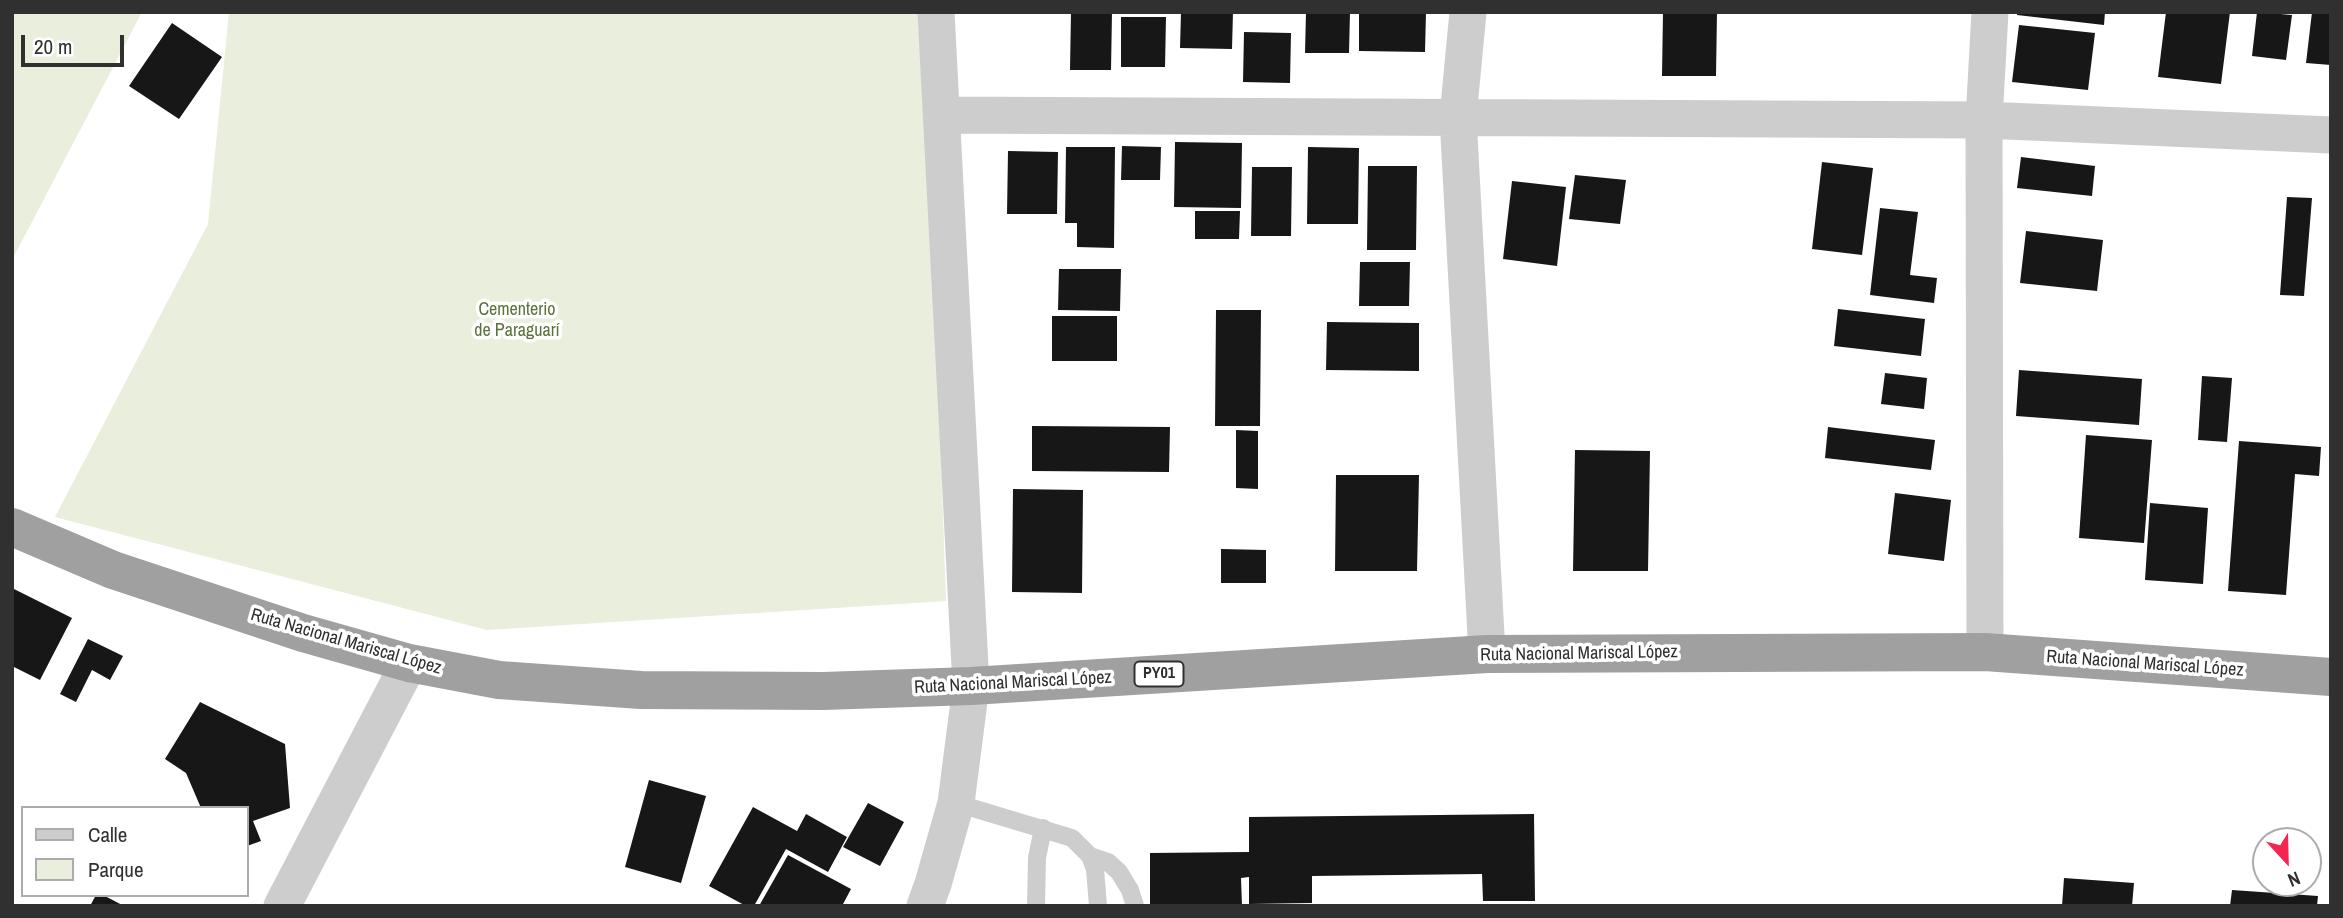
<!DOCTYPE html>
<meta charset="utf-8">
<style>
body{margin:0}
#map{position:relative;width:2343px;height:918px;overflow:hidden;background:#fff;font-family:"Archivo Narrow",sans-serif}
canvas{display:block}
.frame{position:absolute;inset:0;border:14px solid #303030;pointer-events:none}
.legend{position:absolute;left:21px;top:806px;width:228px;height:91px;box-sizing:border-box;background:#fff;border:2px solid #acacac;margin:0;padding:9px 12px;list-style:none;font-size:21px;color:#303030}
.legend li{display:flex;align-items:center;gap:14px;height:35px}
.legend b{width:35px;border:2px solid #acacac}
.north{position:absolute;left:2252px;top:827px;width:70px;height:70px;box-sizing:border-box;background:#fff;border:2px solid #acacac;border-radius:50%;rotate:158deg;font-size:19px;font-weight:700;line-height:28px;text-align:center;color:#303030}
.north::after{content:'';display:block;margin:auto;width:24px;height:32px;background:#f52450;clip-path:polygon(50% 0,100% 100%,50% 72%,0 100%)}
.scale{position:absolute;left:21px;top:35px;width:103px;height:32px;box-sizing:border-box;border:4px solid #303030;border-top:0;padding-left:9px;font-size:21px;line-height:24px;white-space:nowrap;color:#303030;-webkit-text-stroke:5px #fff;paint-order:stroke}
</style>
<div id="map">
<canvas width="2343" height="918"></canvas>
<div class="frame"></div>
<ul class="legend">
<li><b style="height:9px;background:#cdcdcd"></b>Calle</li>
<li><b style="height:19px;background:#e9eedd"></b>Parque</li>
</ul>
<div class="north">N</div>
<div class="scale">20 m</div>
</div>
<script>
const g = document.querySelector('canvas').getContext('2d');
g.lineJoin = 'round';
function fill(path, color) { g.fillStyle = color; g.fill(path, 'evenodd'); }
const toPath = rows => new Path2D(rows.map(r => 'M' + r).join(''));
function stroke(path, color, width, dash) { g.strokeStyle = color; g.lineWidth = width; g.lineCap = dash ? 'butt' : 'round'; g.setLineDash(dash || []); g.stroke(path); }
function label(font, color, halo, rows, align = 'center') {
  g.font = font + ' "Archivo Narrow",sans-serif'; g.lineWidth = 7; g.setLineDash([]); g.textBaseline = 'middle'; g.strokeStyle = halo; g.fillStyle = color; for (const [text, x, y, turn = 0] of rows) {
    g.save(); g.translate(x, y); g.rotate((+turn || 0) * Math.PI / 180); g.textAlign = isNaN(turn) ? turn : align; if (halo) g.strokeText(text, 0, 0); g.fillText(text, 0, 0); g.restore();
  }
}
fill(toPath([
 [12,12,142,12,12,260],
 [229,12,925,12,946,601,487,630,55,517,208,224]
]), '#e9eedd');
fill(toPath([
 [1071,12,1112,12,1111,70,1070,70],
 [1181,12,1233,12,1232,49,1180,48],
 [1306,12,1350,12,1349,53,1305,53],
 [1359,12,1426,12,1425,52,1359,51],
 [1663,12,1717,12,1716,76,1662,76],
 [2017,12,2105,12,2104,25,2017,15],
 [2166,12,2230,12,2221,84,2158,77],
 [2257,12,2292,15,2286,60,2252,56],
 [2312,12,2331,12,2331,65,2306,63],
 [1121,17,1166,17,1165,67,1121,67],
 [172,23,222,57,179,119,129,86],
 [2019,25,2095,33,2088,90,2012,82],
 [1244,32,1291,33,1290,83,1243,82],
 [1175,142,1242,143,1241,208,1174,207],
 [1122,146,1161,147,1160,180,1121,180],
 [1066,147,1115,147,1114,248,1077,247,1077,223,1065,223],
 [1308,147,1359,148,1358,224,1307,224],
 [1008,151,1058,152,1057,214,1007,214],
 [2021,157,2095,166,2092,196,2017,188],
 [1822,162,1873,168,1862,255,1812,249],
 [1368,166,1417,166,1416,250,1367,250],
 [1252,167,1292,167,1291,236,1251,236],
 [1575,175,1626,180,1620,224,1569,219],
 [1512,181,1566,187,1557,266,1503,259],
 [2287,197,2312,198,2304,296,2280,295],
 [1880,208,1918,212,1910,275,1937,278,1934,303,1870,295],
 [1195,211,1240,211,1239,239,1195,239],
 [2026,231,2103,240,2097,291,2020,283],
 [1360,262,1410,262,1409,306,1359,306],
 [1059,269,1121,269,1120,311,1058,310],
 [1838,309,1925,319,1921,356,1834,346],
 [1216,310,1261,310,1260,426,1215,426],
 [1052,316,1117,316,1117,361,1052,361],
 [1327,322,1419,323,1419,371,1326,370],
 [2019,370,2142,379,2139,425,2016,416],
 [1885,373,1927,378,1924,409,1881,404],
 [2202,376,2232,378,2227,442,2198,440],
 [1032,426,1170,427,1169,472,1032,471],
 [1828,427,1935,440,1931,470,1825,458],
 [1236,430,1258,431,1258,489,1236,488],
 [2086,435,2152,440,2144,543,2079,538],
 [2239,441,2321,447,2319,476,2295,474,2286,595,2228,591],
 [1575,450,1650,451,1648,571,1573,571],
 [1336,475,1419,475,1417,571,1335,571],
 [1013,489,1083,490,1082,593,1012,592],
 [1895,493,1951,500,1944,561,1888,554],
 [2150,503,2208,508,2203,584,2145,580],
 [1221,549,1266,550,1266,583,1221,583],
 [12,588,72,618,40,680,12,666],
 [88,639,123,656,110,680,92,670,76,702,60,694],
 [200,702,285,744,290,808,253,821,261,841,247,846,247,808,201,808,186,773,165,759],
 [649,780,706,796,681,883,625,867],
 [868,803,904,822,880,866,843,847],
 [753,807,797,831,806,814,847,837,828,872,786,849,754,906,746,906,709,886],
 [1534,814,1535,901,1483,901,1482,874,1312,876,1312,903,1249,904,1249,877,1241,878,1242,906,1150,906,1150,853,1249,852,1249,817],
 [788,855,851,889,842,906,759,906],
 [2064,878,2134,883,2132,906,2062,906],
 [2232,890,2318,896,2317,906,2230,906],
 [96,895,103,895,124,906,90,906]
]), '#171717');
stroke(toPath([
 [956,803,1072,838,1090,856,1095,869,1098,906],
 [1090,856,1108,862,1119,872,1130,890,1135,906],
 [1036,906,1037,858,1043,828]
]), '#cdcdcd', 18);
stroke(toPath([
 [1468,12,1458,117,1487,654],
 [942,115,1984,120,2331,135],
 [1985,652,1984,120,1990,12],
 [282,906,409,663],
 [925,906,933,884,956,803,971,686,936,12]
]), '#cdcdcd', 37);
stroke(toPath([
 [12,527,113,570,303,633,409,663,499,680,641,690,823,691,971,686,1487,654,1985,652,2331,677]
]), '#a0a0a0', 38);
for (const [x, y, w] of [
 [1159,674,49]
]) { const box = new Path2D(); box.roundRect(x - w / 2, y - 12.5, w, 25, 5); g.fillStyle = '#fff'; g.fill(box); stroke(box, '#303030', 2); }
label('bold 16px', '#303030', null, [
 ["PY01",1159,674]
]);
label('18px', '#5b7139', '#fff', [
 ["Cementerio",517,310],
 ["de Paraguarí",517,331]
]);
label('18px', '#303030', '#fff', [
 ["Ruta Nacional Mariscal López",346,642,16],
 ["Ruta Nacional Mariscal López",1579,654,-1],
 ["Ruta Nacional Mariscal López",2145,664,4],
 ["Ruta Nacional Mariscal López",1013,683,-3]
]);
</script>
